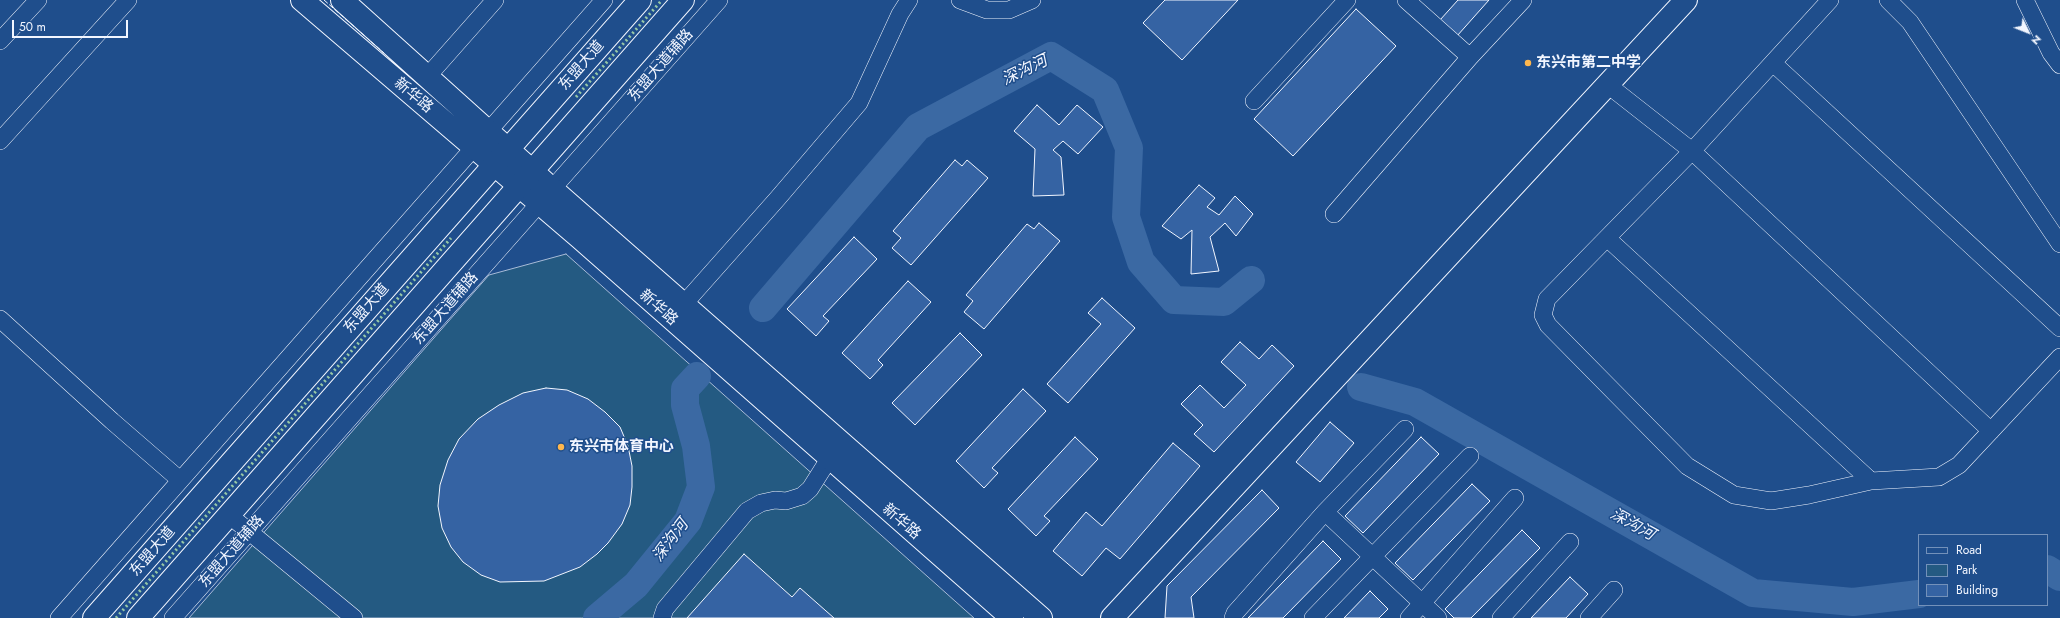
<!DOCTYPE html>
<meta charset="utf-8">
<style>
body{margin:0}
#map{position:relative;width:2060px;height:618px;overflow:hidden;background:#1f4e8c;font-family:Jost,sans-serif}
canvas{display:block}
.legend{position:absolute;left:1918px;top:534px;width:130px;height:72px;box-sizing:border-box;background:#1f4e8c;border:1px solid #7391ba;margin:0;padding:5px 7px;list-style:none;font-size:12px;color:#f2f6ff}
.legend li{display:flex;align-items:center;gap:8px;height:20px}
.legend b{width:20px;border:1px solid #7391ba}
.north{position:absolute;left:2008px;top:12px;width:40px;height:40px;-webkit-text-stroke:3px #1f4e8c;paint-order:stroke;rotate:133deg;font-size:11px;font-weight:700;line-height:16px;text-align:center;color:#f2f6ff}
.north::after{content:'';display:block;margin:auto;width:14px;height:18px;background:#f2f6ff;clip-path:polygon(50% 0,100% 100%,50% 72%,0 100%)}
.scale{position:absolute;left:12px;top:20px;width:116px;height:18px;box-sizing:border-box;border:2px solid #f2f6ff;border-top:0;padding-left:5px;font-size:12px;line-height:14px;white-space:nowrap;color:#f2f6ff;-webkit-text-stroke:3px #1f4e8c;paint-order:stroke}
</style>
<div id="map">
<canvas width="2060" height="618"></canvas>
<ul class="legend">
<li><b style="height:5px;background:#1f4e8c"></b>Road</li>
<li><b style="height:11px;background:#245a82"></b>Park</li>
<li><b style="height:11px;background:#3563a3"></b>Building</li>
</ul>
<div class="north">N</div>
<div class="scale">50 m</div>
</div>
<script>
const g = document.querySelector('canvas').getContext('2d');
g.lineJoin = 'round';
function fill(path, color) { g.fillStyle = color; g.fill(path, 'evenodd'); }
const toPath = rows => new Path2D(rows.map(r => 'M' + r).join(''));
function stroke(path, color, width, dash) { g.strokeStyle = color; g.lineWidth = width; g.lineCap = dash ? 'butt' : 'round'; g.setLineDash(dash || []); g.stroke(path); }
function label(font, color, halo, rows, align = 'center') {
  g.font = font + ' Jost,"Noto Sans SC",sans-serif'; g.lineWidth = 3; g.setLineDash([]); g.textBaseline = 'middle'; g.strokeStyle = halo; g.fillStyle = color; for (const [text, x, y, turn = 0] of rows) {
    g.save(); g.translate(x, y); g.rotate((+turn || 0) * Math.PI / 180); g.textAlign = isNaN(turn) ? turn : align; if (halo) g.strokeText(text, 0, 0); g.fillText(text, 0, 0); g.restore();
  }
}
const green = toPath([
 [566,254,974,618,189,618,489,275,566,254]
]);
fill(green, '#245a82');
stroke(green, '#a8bbd7', 1);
stroke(toPath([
 [763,308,918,127,1051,56,1105,90,1129,148,1126,217,1141,262,1174,300,1224,302,1251,280],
 [1361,387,1415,402,1753,593,1853,602,1919,594],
 [2047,569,2060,577],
 [597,618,636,585,688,521,701,487,696,446,685,405,685,389,697,376]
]), '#3b69a3', 28);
const building = toPath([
 [1165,0,1238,0,1182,60,1143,23,1165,0],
 [1458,0,1489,0,1457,36,1440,20,1458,0],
 [1356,9,1396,46,1293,156,1254,119,1356,9],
 [1037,105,1059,125,1077,105,1103,127,1078,154,1063,141,1053,150,1061,157,1064,195,1033,196,1035,149,1014,131,1037,105],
 [955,160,962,166,967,160,988,178,911,265,892,248,901,238,893,231,955,160],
 [1199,185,1215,198,1207,207,1219,215,1235,196,1253,214,1236,236,1225,223,1210,237,1219,271,1191,274,1192,230,1181,239,1162,226,1199,185],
 [1039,223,1060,241,984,329,964,312,973,301,966,295,1027,224,1034,229,1039,223],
 [854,237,877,259,823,316,829,321,816,336,787,309,854,237],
 [908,281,931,302,878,360,883,365,870,379,842,353,908,281],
 [1102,298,1135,328,1068,403,1047,384,1101,324,1088,313,1102,298],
 [960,333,982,355,915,425,892,403,960,333],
 [1240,342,1259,359,1272,345,1294,366,1214,452,1194,434,1203,425,1181,404,1200,385,1224,408,1246,385,1221,362,1240,342],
 [546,388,567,390,588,399,605,412,620,427,628,446,632,466,632,487,630,505,622,524,608,543,597,554,580,567,544,581,500,582,481,575,463,562,451,547,442,528,438,506,440,485,448,460,459,439,478,419,499,405,523,393,546,388],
 [1023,389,1046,411,992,468,998,473,984,488,956,461,1023,389],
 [1330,422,1354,443,1320,482,1296,462,1330,422],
 [1075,437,1098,459,1044,516,1050,521,1036,536,1008,509,1075,437],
 [1421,437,1439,454,1363,533,1345,516,1421,437],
 [1173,443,1200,466,1120,559,1106,548,1082,576,1053,551,1086,512,1102,526,1173,443],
 [1472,484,1490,501,1413,580,1395,563,1472,484],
 [1262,490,1279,508,1191,597,1194,618,1165,618,1167,586,1262,490],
 [1522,530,1540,548,1471,618,1454,618,1445,609,1522,530],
 [1323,541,1341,559,1283,618,1248,618,1323,541],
 [744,554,792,597,800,588,834,618,687,618,744,554],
 [1570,577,1588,594,1566,618,1531,618,1570,577],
 [1370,591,1388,609,1379,618,1344,618,1370,591]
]);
fill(building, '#3563a3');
stroke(building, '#f2f6ff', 1);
const minor = toPath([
 [960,0,987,10,1009,10,1032,0],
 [1406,0,1470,57,1523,0],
 [1830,0,1692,151,1547,299,1543,315,1548,325,1687,466,1734,495,1771,501,1809,495,1871,481,1939,477,1959,465,2060,357],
 [1888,0,1910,22,2060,244],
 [2025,0,2051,53,2060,65],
 [0,41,38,0],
 [1773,63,2060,328],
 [427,77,495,0],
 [1608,85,1692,151,1991,431],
 [1254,101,1347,0],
 [0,141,128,0],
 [1334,214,1470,57],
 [1607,238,1871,481],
 [683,305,778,198,859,103,900,14,909,0],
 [0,319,112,421,180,480],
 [1325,512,1438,618],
 [229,515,354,618],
 [59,618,604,0],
 [173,618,719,0],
 [662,618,665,609,747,511,761,503,775,500,786,501,802,496,810,489,829,459],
 [1233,618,1235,613,1325,512,1405,429],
 [1313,618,1470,456],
 [1409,618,1515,498],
 [1501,618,1570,542],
 [1589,618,1614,590]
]);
const major = toPath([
 [302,0,580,238,1012,618],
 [342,0,552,189,1041,618],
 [1112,618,1686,0]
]);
const highway = toPath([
 [94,618,640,0],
 [138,618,683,0]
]);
stroke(minor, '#f2f6ff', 18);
stroke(major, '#f2f6ff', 24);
stroke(highway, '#f2f6ff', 24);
stroke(minor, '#1f4e8c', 17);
stroke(major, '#1f4e8c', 22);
stroke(highway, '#1f4e8c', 22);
stroke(toPath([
 [576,97,662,0],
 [116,618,451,238]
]), '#97c8a6', 3, [2, 3]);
stroke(toPath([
 [324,0,384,53]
]), '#f2f6ff', 1, [5, 2]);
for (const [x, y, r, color] of [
 [1528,63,4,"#ffb74d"],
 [561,447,4,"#ffb74d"]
]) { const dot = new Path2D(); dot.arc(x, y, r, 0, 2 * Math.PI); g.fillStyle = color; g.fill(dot); stroke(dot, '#1f4e8c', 1.5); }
label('bold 15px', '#f2f6ff', '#1f4e8c', [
 ["东兴市第二中学",1536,63],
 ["东兴市体育中心",569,447]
], 'left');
label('15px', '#f2f6ff', '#1f4e8c', [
 ["东盟大道",582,66,-49],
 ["东盟大道辅路",661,66,-49],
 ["新华路",413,96,40],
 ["新华路",658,308,42],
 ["东盟大道",367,309,-49],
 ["东盟大道辅路",446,309,-49],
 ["新华路",901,522,41],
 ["东盟大道",153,552,-49],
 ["东盟大道辅路",232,552,-49]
]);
label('italic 16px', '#f2f6ff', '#1f4e8c', [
 ["深沟河",1025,71,-26],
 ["深沟河",1632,525,29],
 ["深沟河",671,541,-53]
]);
</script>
